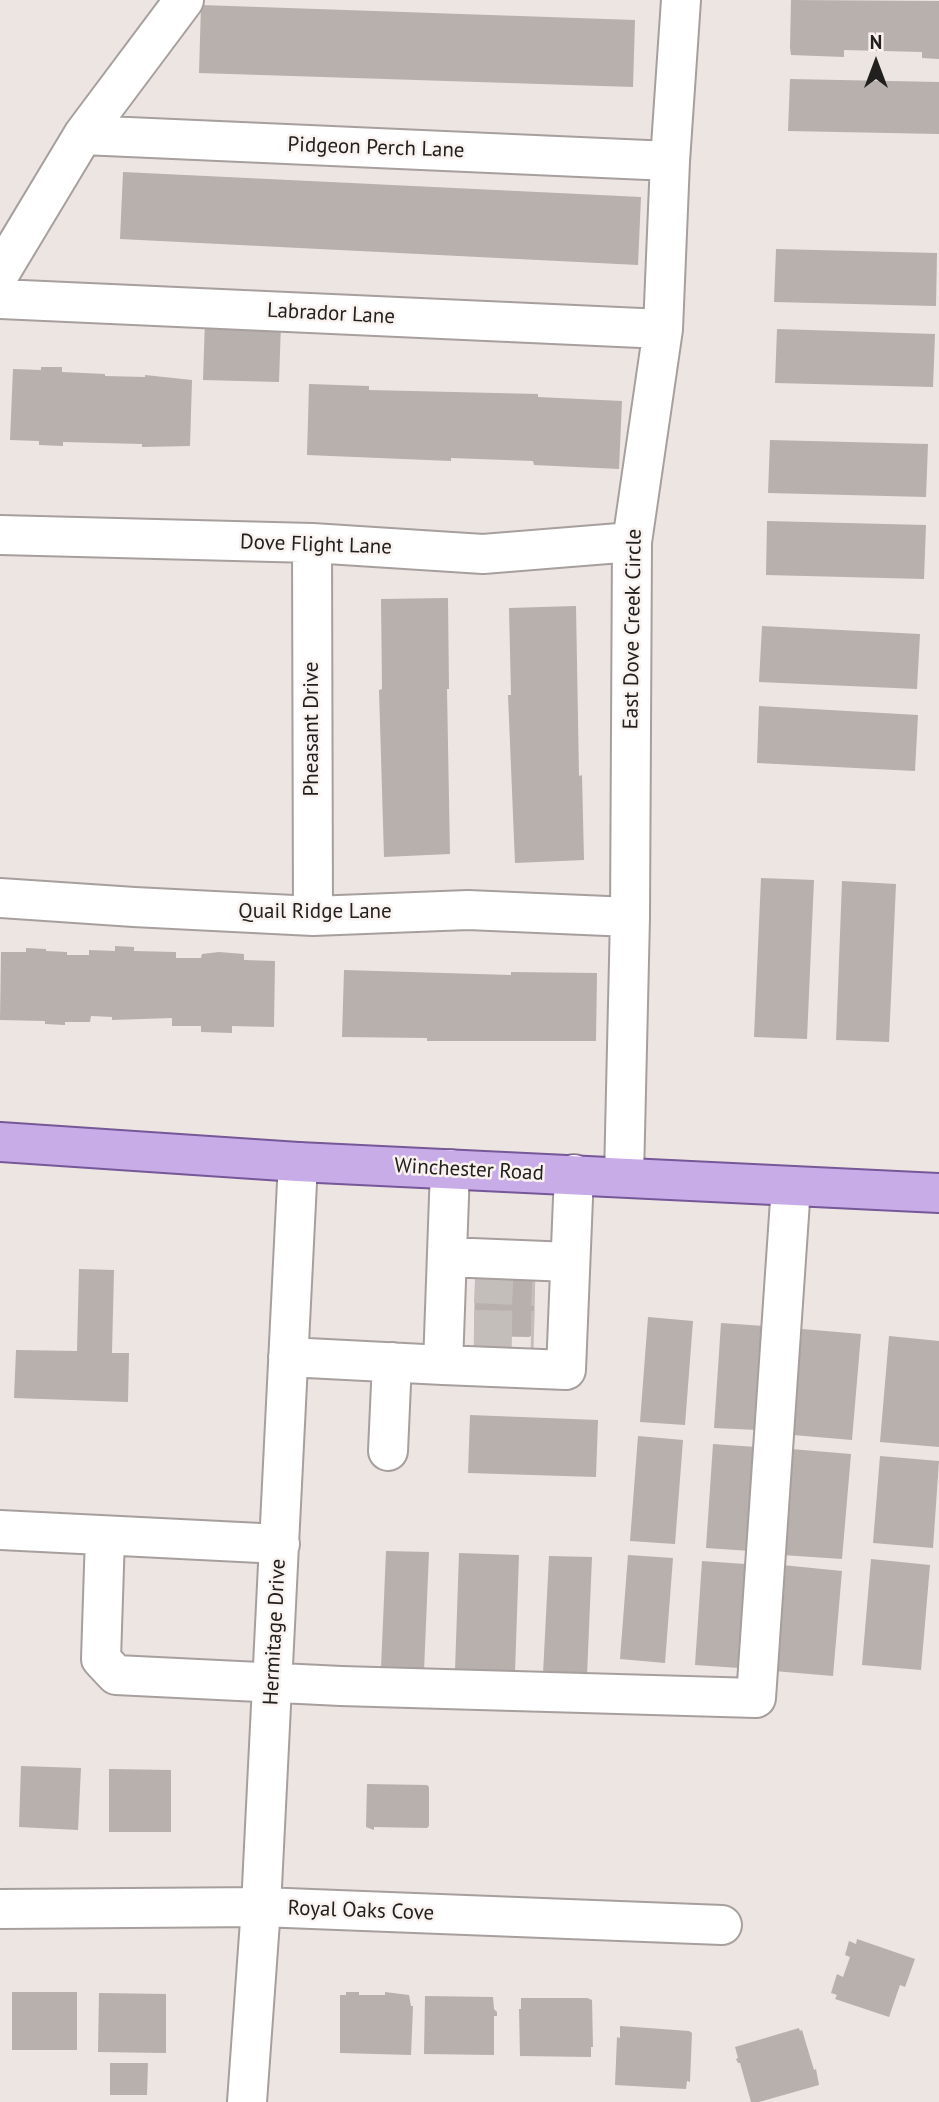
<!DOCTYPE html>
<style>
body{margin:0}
#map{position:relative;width:939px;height:2102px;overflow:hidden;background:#ece5e2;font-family:"PT Sans",sans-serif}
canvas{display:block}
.north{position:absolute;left:841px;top:28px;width:70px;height:70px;-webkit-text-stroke:5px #f9f2ef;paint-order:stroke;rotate:0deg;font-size:19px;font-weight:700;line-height:28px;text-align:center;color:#22201f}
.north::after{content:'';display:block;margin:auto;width:24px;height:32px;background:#22201f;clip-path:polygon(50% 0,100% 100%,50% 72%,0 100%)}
</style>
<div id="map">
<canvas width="939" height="2102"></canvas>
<div class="north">N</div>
</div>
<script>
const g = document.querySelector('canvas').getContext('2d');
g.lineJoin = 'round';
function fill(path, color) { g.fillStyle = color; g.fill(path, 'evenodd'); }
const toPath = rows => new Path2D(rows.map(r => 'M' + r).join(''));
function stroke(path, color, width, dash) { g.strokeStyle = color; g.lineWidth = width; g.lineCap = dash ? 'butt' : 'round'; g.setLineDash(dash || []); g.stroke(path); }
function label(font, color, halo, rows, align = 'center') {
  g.font = font + ' "PT Sans",sans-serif'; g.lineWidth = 5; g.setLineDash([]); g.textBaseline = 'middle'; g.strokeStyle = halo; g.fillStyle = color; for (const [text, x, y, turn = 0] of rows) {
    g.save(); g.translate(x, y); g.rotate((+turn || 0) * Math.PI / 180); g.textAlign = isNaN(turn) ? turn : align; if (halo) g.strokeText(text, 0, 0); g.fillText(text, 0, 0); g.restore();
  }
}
fill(toPath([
 [791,0,939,1,939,59,922,58,922,52,844,50,844,57,791,55,790,48],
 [201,5,635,20,633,87,199,73],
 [790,79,939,82,939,134,788,131],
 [123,172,641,197,638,265,120,239],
 [776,249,937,253,936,306,774,302],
 [205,320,281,323,279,382,203,380],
 [777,329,935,334,933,387,775,383],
 [41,367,62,367,62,372,105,374,105,376,145,377,145,375,192,380,190,446,142,447,142,444,63,442,63,446,39,445,39,441,10,440,13,369,41,370],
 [309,384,369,386,369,390,538,394,538,397,622,401,619,469,534,465,533,461,451,458,451,461,307,455],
 [770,440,928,444,926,497,768,493],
 [767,521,926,525,924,579,766,575],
 [448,598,449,689,447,689,450,854,384,857,379,690,382,689,381,599],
 [576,606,579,776,582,775,584,860,515,863,508,695,511,695,509,608],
 [762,626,920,634,917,689,759,682],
 [759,706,918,715,915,771,757,763],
 [761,878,814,880,807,1039,754,1037],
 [842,881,896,884,889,1042,836,1040],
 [115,946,134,947,134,951,176,952,176,958,201,958,202,954,219,952,244,954,244,960,275,961,274,1027,232,1026,232,1033,201,1032,201,1026,172,1026,172,1018,112,1020,112,1017,91,1016,90,1022,65,1022,65,1025,45,1024,45,1021,0,1020,1,952,26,952,26,948,46,949,46,951,67,952,67,955,89,955,89,950,115,951],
 [344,970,511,975,511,972,597,973,596,1041,427,1041,427,1038,342,1037],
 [79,1269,114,1270,112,1353,129,1353,128,1402,14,1398,16,1350,77,1351],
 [475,1276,535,1277,534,1334,529,1337,474,1336],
 [648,1317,693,1321,685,1425,640,1422],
 [721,1323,764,1326,758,1430,714,1428],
 [802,1329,861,1334,852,1440,793,1435],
 [889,1336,939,1341,939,1447,880,1442],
 [470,1415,598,1420,596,1477,468,1473],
 [638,1436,683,1440,675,1544,630,1541],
 [713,1444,756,1447,750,1551,706,1548],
 [791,1449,851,1454,842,1559,782,1555],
 [880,1456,939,1461,933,1548,873,1543],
 [386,1551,429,1552,424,1671,381,1669],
 [459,1553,519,1555,515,1673,455,1671],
 [628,1555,673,1558,665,1663,620,1659],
 [549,1556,592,1557,587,1676,543,1674],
 [871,1559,930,1565,921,1670,862,1665],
 [702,1561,745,1564,739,1668,695,1665],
 [782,1565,842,1571,833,1676,774,1671],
 [21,1766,81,1768,78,1830,19,1827],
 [109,1769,171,1770,171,1832,109,1832],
 [367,1784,427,1785,429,1787,429,1826,427,1828,374,1827,374,1830,366,1827],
 [857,1939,915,1959,905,1987,900,1985,889,2017,835,1999,837,1995,831,1993,837,1974,843,1977,850,1957,845,1955,849,1941,856,1944],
 [12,1992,77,1992,77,2050,12,2050],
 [346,1992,359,1992,359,1995,385,1995,385,1992,409,1995,411,2006,413,2006,411,2055,340,2053,340,1995,346,1995],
 [99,1993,166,1994,166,2053,98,2052],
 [425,1996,493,1997,494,2009,497,2012,497,2016,494,2016,494,2055,424,2054],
 [521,1998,587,1998,592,2000,593,2047,591,2047,591,2057,520,2056,519,2009,521,2009],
 [620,2026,689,2031,692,2033,690,2082,687,2081,686,2089,615,2085,617,2037,620,2038],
 [799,2028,800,2031,802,2030,814,2070,816,2069,819,2085,759,2102,751,2102,740,2063,738,2063,736,2059,738,2058,735,2047],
 [110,2063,148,2063,147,2095,110,2095]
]), '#b7b0ad');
stroke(toPath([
 [475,1284,535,1287],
 [474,1329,534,1330]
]), '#c4bebb', 38, [38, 19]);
const minor = toPath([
 [83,135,670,161],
 [0,273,83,135,184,0],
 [0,299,663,329],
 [0,535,312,543,483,554,632,542],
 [312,543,313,916],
 [0,898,134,907,313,916,468,910,630,917],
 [450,1169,443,1365,566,1370,574,1174],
 [624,1177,630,917,632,542,663,329,670,161,681,0],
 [447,1257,570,1262],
 [288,1357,443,1365],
 [388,1451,392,1362],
 [0,1530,280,1544],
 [105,1536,101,1659,116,1675,341,1686,756,1698,791,1186],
 [0,1909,261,1907,722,1925],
 [247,2102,261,1907,298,1162]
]);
const major = toPath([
 [0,1142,298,1162,939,1193]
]);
stroke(minor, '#a69f9d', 42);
stroke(major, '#765798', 42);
stroke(minor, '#fff', 38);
stroke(major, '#c8ace8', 38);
label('21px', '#22201f', '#f9f2ef', [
 ["Pidgeon Perch Lane",376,148,2],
 ["Labrador Lane",331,314,3],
 ["Dove Flight Lane",316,545,2],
 ["East Dove Creek Circle",633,629,-89],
 ["Pheasant Drive",312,729,-90],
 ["Quail Ridge Lane",315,912],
 ["Winchester Road",469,1170,3],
 ["Hermitage Drive",275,1632,-87],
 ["Royal Oaks Cove",361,1911,2]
]);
</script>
